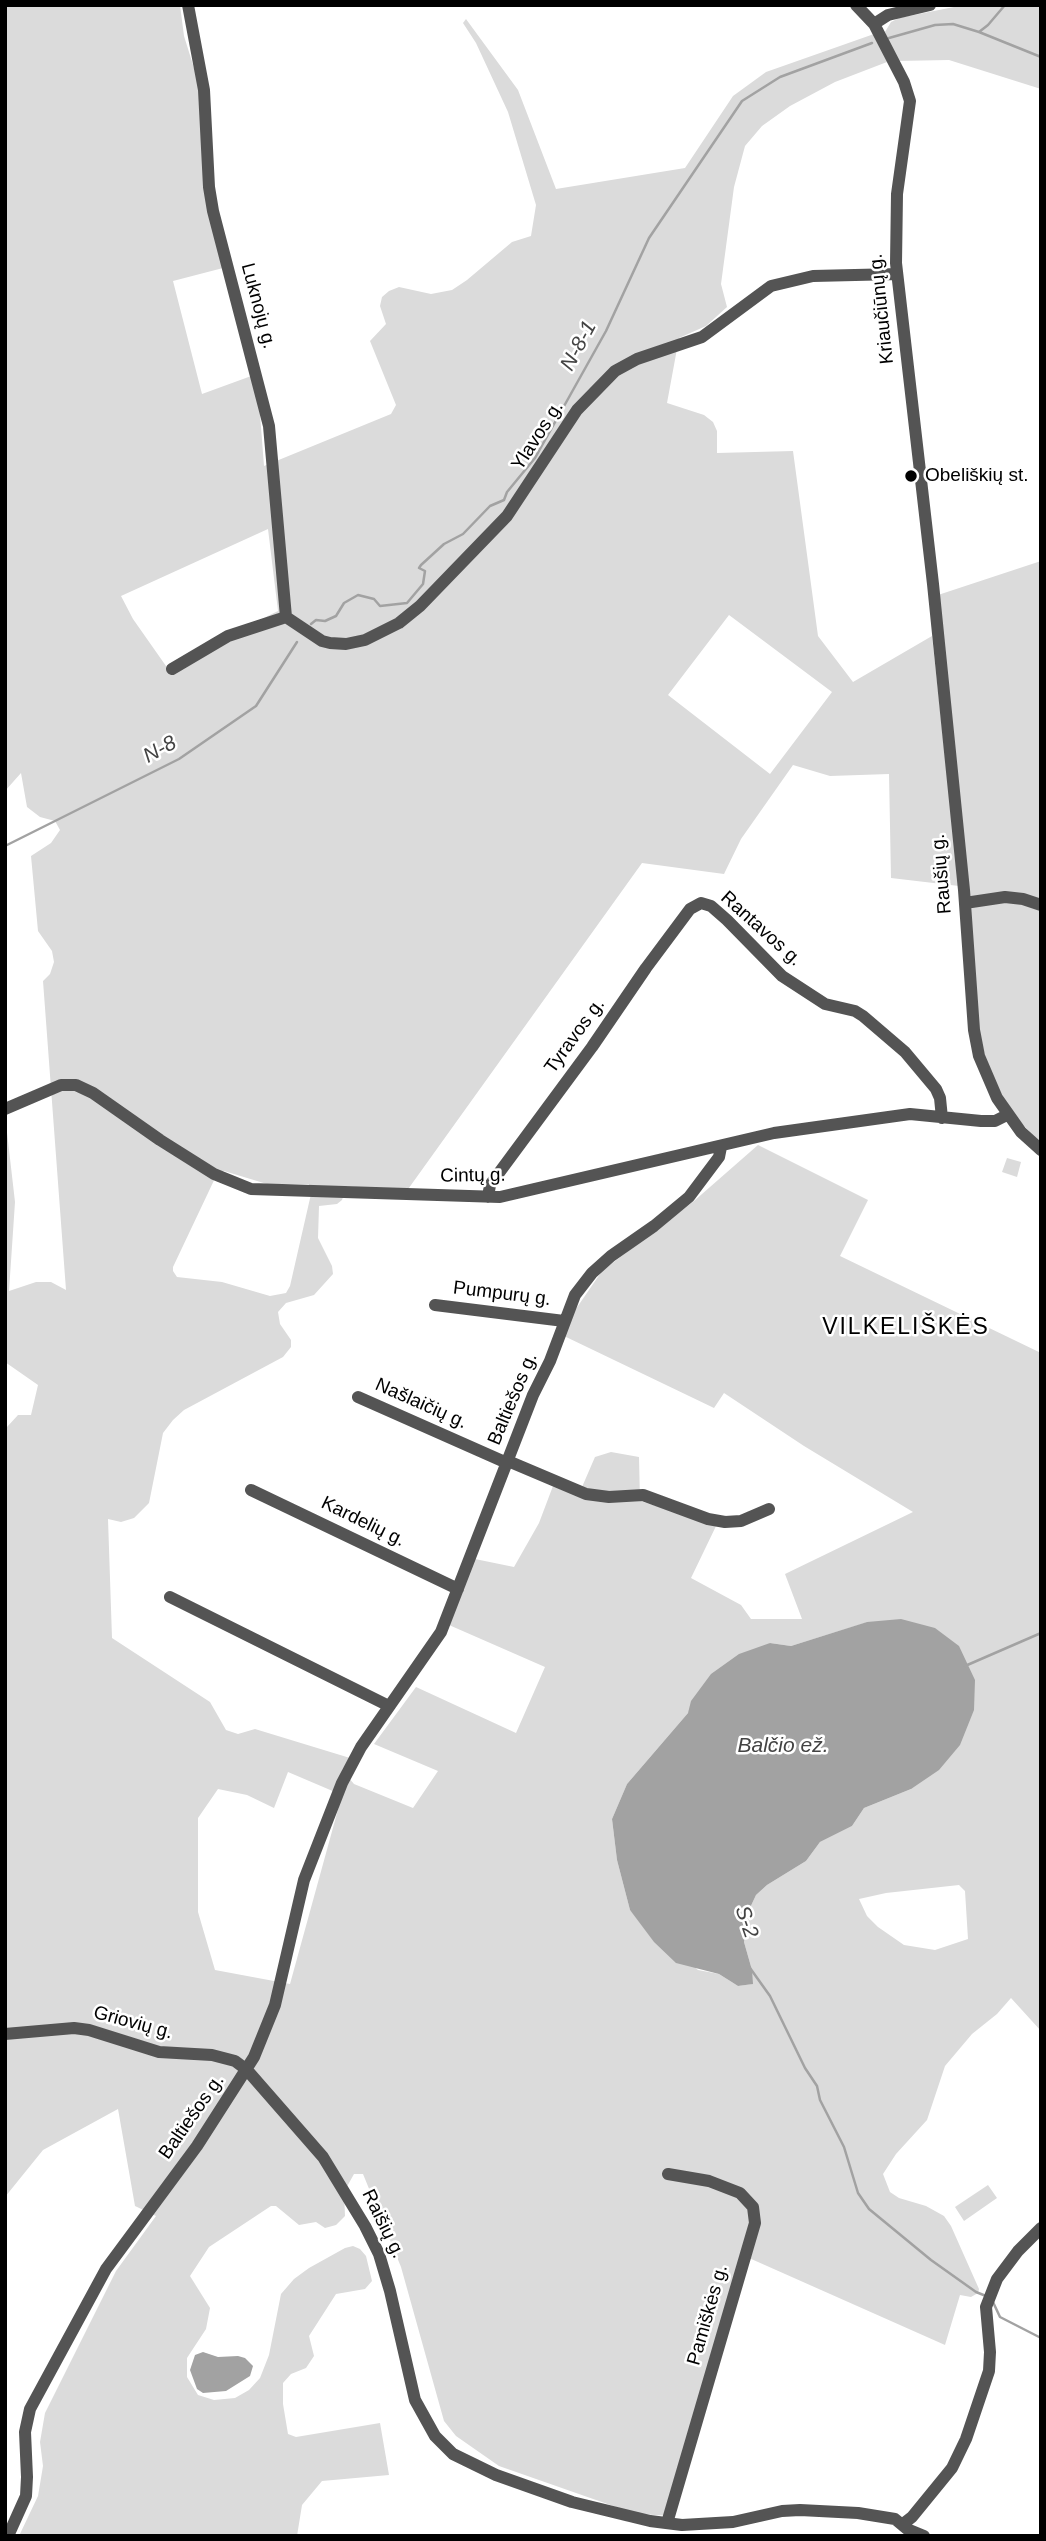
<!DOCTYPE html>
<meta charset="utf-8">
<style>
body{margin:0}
#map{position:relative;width:1046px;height:2541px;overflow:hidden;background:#fff;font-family:Helvetica,sans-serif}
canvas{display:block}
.frame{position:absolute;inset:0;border:7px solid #000;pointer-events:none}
</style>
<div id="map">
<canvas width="1046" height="2541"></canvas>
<div class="frame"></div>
</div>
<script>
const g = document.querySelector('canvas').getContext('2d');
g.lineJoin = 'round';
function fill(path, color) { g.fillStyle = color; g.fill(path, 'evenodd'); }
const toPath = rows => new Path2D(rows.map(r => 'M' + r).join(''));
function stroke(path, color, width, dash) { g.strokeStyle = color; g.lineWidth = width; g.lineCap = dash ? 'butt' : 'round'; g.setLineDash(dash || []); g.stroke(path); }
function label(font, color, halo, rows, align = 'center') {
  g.font = font + ' Helvetica,sans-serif'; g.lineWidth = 5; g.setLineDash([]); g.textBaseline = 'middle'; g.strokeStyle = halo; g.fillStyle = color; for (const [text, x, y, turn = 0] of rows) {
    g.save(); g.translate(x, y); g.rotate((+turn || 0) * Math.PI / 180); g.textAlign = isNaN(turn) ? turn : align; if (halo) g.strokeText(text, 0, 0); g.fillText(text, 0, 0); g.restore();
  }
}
fill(toPath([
 [5,5,180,5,184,36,198,81,223,268,173,281,202,394,254,375,259,401,264,466,391,414,396,405,370,341,386,324,380,306,382,297,389,291,399,287,431,294,452,290,467,280,512,242,531,236,536,205,508,112,476,43,463,23,466,19,518,90,556,189,685,168,733,96,766,72,874,34,887,62,835,82,790,106,762,126,745,146,734,187,721,284,727,307,706,326,679,338,667,403,704,415,713,422,717,431,717,453,793,451,818,636,853,682,932,636,959,886,891,878,889,774,830,776,793,765,741,839,724,874,642,863,406,1192,347,1186,342,1200,337,1204,319,1206,318,1238,332,1266,333,1274,314,1295,286,1303,278,1312,280,1324,291,1340,291,1347,283,1357,184,1410,173,1420,163,1433,149,1503,134,1518,121,1522,108,1519,112,1638,210,1702,226,1730,238,1734,255,1729,350,1758,342,1770,354,1784,413,1808,438,1771,374,1744,416,1687,516,1733,545,1667,449,1625,475,1559,514,1567,539,1523,553,1486,579,1494,595,1457,611,1452,639,1457,640,1501,717,1524,691,1578,741,1605,751,1619,802,1619,785,1574,913,1512,804,1446,724,1393,714,1408,564,1336,569,1319,602,1271,694,1201,758,1145,868,1200,840,1256,1041,1353,1041,2031,1011,1998,997,2014,972,2034,945,2066,927,2120,896,2154,883,2174,890,2192,899,2198,926,2206,944,2216,951,2226,979,2289,978,2293,971,2297,960,2295,945,2345,749,2258,674,2516,636,2514,499,2466,456,2436,444,2421,401,2267,363,2174,354,2174,344,2192,345,2216,336,2225,325,2228,316,2222,299,2225,276,2206,271,2206,209,2247,190,2276,210,2308,206,2329,187,2358,187,2377,198,2395,214,2400,235,2398,249,2390,260,2378,269,2355,281,2294,294,2279,309,2268,345,2248,353,2246,360,2249,366,2256,372,2281,365,2289,336,2294,309,2336,314,2356,306,2368,291,2374,283,2383,283,2404,288,2434,296,2437,380,2423,389,2475,322,2481,302,2505,297,2536,19,2536,38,2496,43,2466,40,2442,45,2413,116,2271,156,2216,135,2206,118,2109,43,2150,5,2197,5,1434,7,1427,18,1415,31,1415,38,1385,5,1362,5,1115,15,1202,9,1291,36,1282,51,1282,66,1290,43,981,50,974,54,962,52,951,38,931,31,856,51,843,60,830,55,821,40,817,27,807,21,773,5,791],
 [268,529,278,611,166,666,133,619,121,596],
 [729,615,832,692,770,774,668,695],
 [224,1171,267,1184,309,1184,311,1194,290,1286,286,1293,270,1296,222,1282,177,1277,173,1271,173,1267,217,1174],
 [868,1622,911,1789,864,1808,852,1826,820,1842,806,1861,767,1885,756,1895,749,1910,744,1942,752,1970,752,1984,738,1986,719,1974,698,1970,630,1910,617,1860,612,1819,627,1784,688,1713,770,1643,791,1646],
 [288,1772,342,1795,290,1984,215,1970,198,1912,198,1818,218,1789,247,1795,274,1808],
 [959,1885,965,1891,968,1939,935,1950,904,1945,878,1927,867,1916,859,1899,886,1893],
 [964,5,1041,5,1041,89,949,60,896,61,885,32,891,22,899,18],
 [1041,561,1041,1145,1005,1104,986,1061,977,1020,938,595],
 [1007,1158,1021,1162,1017,1177,1002,1172],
 [988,2185,997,2198,964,2221,955,2207]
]), '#dbdbdb');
fill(toPath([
 [901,1619,935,1628,959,1646,975,1680,974,1710,960,1745,939,1770,911,1789,864,1808,852,1826,820,1842,806,1861,767,1885,756,1895,749,1910,744,1942,752,1970,753,1984,738,1986,719,1974,676,1963,654,1942,630,1910,617,1860,612,1819,627,1784,688,1713,691,1701,711,1674,739,1654,770,1643,791,1646,867,1622],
 [203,2352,218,2357,238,2356,245,2358,253,2366,250,2376,226,2391,203,2393,197,2389,190,2370,195,2355]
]), '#a2a2a2');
stroke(toPath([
 [979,32,988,25,1005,5],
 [889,38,935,25,953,24,979,32,1041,57],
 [311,624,316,620,325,621,336,616,344,603,358,595,374,599,380,606,407,603,423,584,425,571,419,568,421,565,444,544,463,534,490,506,504,500,507,492,535,458,606,331,649,238,742,101,780,77,872,43],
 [5,846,179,759,256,706,297,642],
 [965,1666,1041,1633],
 [750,1968,770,1996,805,2068,817,2086,820,2100,844,2147,858,2193,869,2209,931,2260,976,2292,986,2296],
 [993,2302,1000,2317,1041,2338]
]), '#a2a2a2', 2.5);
stroke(toPath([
 [188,5,204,90,209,187,213,211,269,426,286,617],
 [856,5,874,24,904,82,910,101,897,194,896,263,933,584,964,890,974,1030,979,1056,997,1098,1021,1132,1041,1150],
 [874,24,888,15,930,5],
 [286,617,322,641,330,643,346,644,365,640,399,623,420,606,507,516,577,410,615,371,637,359,702,337,771,286,813,276,897,274],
 [172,669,228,636,286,617],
 [965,903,1005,897,1023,899,1041,905],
 [5,1109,61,1085,76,1085,93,1093,160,1140,214,1174,251,1189,500,1197,774,1133,910,1114,981,1121,995,1121,1007,1115],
 [488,1197,490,1185,592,1047,646,968,690,909,701,903,711,906,727,920,782,976,825,1004,855,1011,863,1016,905,1052,936,1089,940,1098,942,1118],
 [435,1305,564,1321],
 [358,1397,507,1463],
 [508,1461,586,1494,609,1497,643,1495,708,1519,725,1522,741,1521,769,1509],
 [251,1490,458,1589],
 [170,1597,389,1706],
 [5,2034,74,2028,89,2030,159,2052,212,2055,235,2061,247,2070,323,2157,365,2226,379,2254,390,2291,415,2400,435,2436,453,2454,496,2475,572,2502,650,2521,682,2525,733,2522,782,2511,800,2510,858,2513,895,2519,907,2529,924,2536],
 [667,2523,755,2223,753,2207,740,2193,709,2181,668,2174],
 [903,2524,912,2517,952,2468,966,2439,989,2371,990,2352,986,2307,997,2279,1018,2251,1041,2228],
 [8,2536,26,2496,27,2477,25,2432,30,2409,106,2269,197,2146,254,2057,275,2005,304,1880,342,1783,361,1747,441,1632,533,1395,550,1361,575,1295,592,1273,611,1256,654,1226,689,1197,719,1157,721,1147]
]), '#545454', 12);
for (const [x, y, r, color] of [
 [911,476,7,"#000"]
]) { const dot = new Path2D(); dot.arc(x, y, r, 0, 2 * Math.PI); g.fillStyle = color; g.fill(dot); stroke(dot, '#fff', 2.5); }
label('19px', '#000', '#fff', [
 ["Luknojų g.",258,306,75],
 ["Kriaučiūnų g.",882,309,-96],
 ["Ylavos g.",538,436,-57],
 ["Raušių g.",942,874,-95],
 ["Rantavos g.",761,929,42],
 ["Tyravos g.",575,1036,-54],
 ["Cintų g.",473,1176,-1],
 ["Pumpurų g.",502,1294,7],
 ["Baltiešos g.",513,1399,-67],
 ["Našlaičių g.",421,1404,24],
 ["Kardelių g.",363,1522,26],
 ["Griovių g.",133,2023,15],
 ["Baltiešos g.",192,2117,-55],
 ["Raišių g.",383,2224,64],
 ["Pamiškės g.",708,2315,-74]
]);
label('19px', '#000', '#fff', [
 ["Obeliškių st.",925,476]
], 'left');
label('italic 21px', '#434343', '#fff', [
 ["N-8-1",579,346,-62],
 ["N-8",160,750,-29],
 ["Balčio ež.",783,1746],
 ["S-2",746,1922,71]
]);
g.letterSpacing = '2px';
label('23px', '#000', '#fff', [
 ["VILKELIŠKĖS",906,1328]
]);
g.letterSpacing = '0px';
</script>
